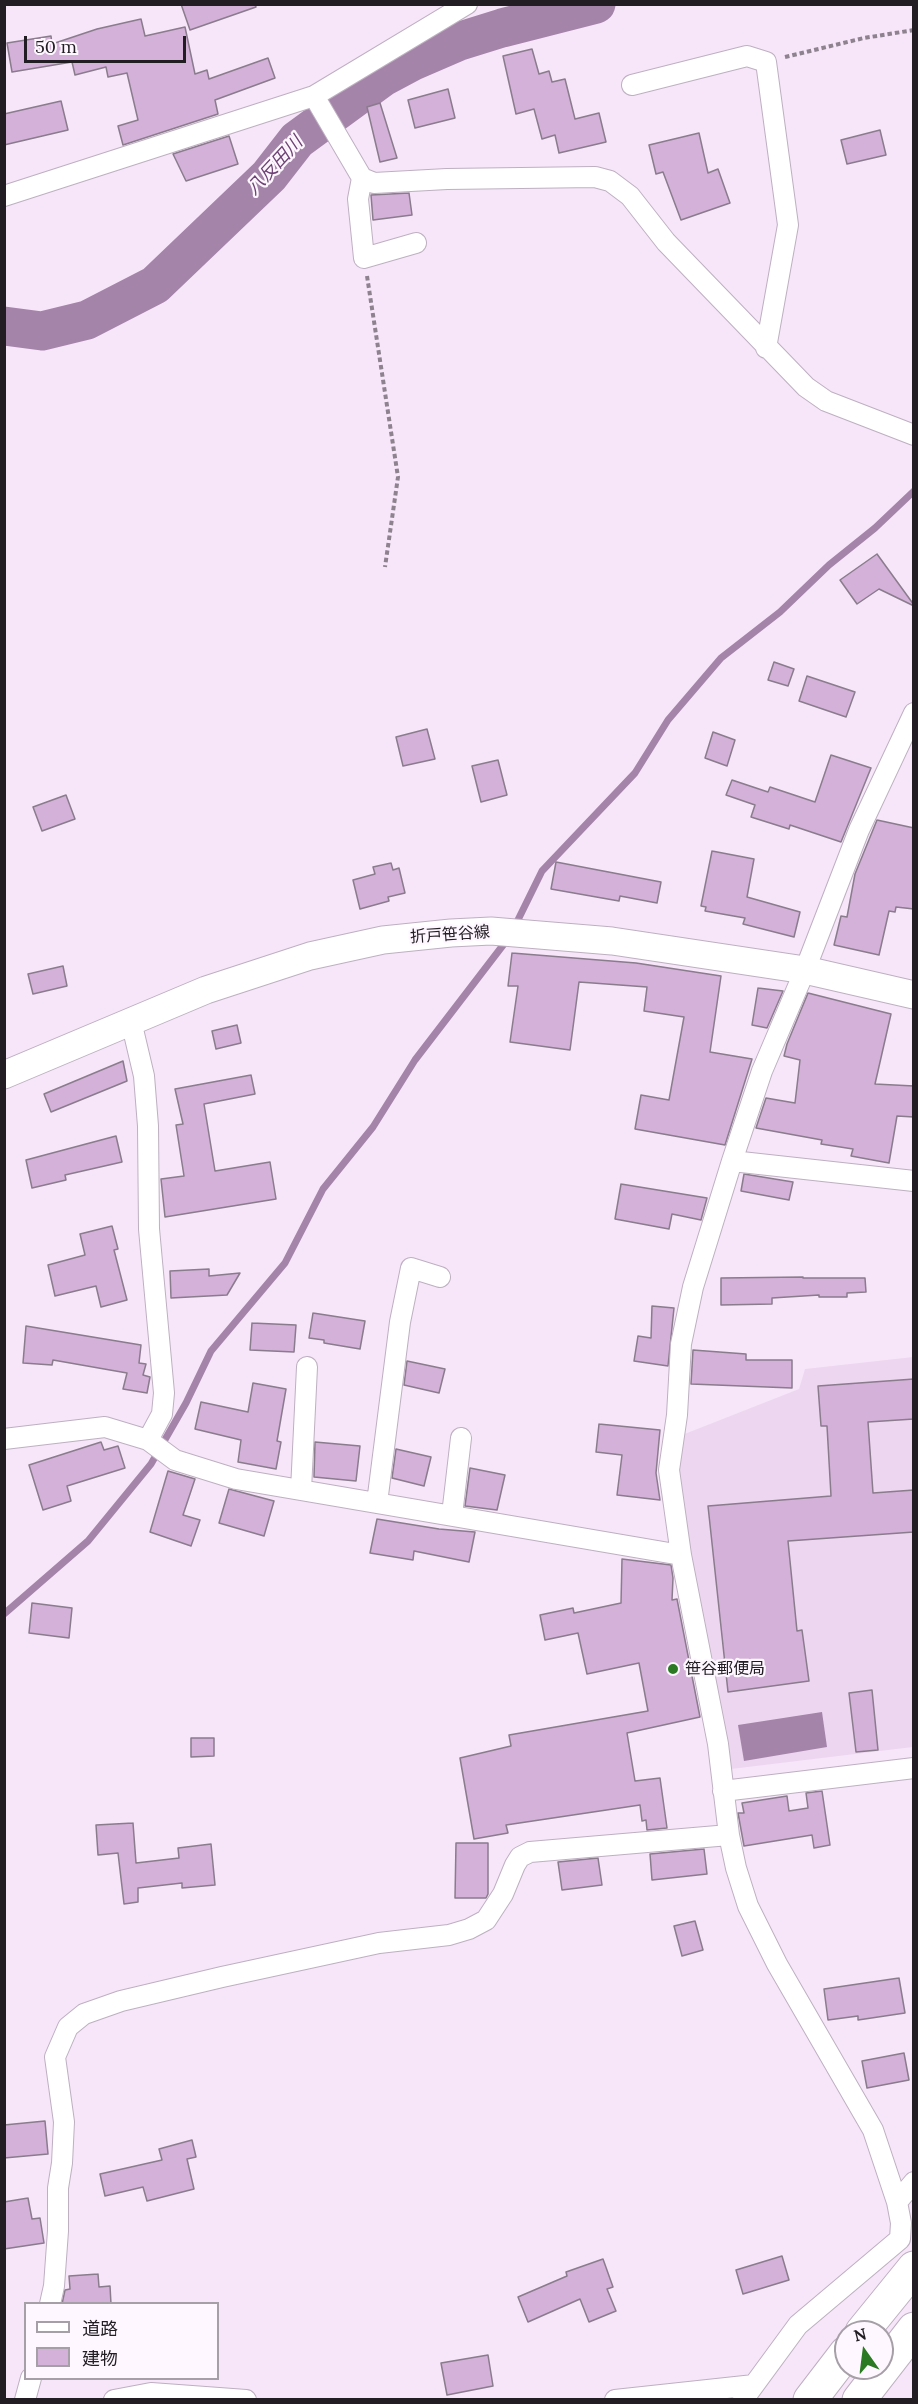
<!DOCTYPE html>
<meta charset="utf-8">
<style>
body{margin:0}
#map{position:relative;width:918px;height:2404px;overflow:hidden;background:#f7e6f9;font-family:Lora,"Noto Sans JP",serif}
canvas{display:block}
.frame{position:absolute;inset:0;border:6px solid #221c23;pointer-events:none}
.legend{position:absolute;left:24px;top:2302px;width:195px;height:78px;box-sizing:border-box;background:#fef7ff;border:2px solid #a69fa7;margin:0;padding:8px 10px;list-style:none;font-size:18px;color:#221c23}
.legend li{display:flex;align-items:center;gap:12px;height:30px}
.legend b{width:30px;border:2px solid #a69fa7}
.north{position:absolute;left:834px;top:2320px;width:60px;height:60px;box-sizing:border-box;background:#fef7ff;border:2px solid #a69fa7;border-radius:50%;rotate:346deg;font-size:16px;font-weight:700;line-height:24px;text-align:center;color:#221c23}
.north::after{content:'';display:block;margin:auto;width:21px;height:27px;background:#2b7a23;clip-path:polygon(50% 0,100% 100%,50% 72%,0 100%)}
.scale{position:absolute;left:24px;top:36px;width:162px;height:27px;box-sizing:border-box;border:3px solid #221c23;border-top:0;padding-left:8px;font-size:18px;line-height:21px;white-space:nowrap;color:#221c23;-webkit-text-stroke:4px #fef7ff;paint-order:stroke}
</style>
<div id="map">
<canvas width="918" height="2404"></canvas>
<div class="frame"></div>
<ul class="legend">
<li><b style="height:8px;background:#fff"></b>道路</li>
<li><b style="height:16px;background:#d3b1d8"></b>建物</li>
</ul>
<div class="north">N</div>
<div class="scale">50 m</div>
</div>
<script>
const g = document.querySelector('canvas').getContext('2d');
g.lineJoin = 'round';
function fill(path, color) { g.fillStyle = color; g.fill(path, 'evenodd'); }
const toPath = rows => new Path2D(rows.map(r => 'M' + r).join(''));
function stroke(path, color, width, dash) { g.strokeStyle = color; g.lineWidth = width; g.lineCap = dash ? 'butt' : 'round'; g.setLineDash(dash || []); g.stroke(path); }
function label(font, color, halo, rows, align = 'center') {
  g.font = font + ' Lora,"Noto Sans JP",serif'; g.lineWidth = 4.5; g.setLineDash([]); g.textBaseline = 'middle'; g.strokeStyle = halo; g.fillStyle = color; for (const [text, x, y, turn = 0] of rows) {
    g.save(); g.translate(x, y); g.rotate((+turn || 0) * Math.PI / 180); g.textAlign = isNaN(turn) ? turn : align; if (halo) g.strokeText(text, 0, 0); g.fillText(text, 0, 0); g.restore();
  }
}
fill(toPath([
 [913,1357,913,1747,731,1769,713,1662,686,1548,675,1467,682,1435,799,1389,805,1369]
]), '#edd7f0');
fill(toPath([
 [822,1712,827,1747,744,1761,738,1725]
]), '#a484a9');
stroke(toPath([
 [514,928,542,871,635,773,668,720,721,658,780,612,829,565,875,528,914,491],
 [4,1614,88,1541,151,1464,186,1403,211,1351,285,1263,323,1189,373,1127,415,1060,507,940]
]), '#a484a9', 7);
stroke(toPath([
 [4,326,42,331,87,320,155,285,269,176,297,140,383,77,413,61,457,42,502,28,596,4]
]), '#a484a9', 39);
const building = toPath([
 [181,4,255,4,256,7,190,30,181,4],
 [141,19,145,36,185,27,195,74,207,70,209,79,268,58,275,78,215,100,218,114,123,145,118,126,138,120,127,73,108,77,106,67,75,75,72,62,12,72,7,43,51,36,52,44,97,29,141,19],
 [532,49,539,74,549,71,552,82,565,79,575,119,599,113,606,142,559,153,555,135,542,139,534,109,516,114,503,56,532,49],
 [448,89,455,118,415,128,408,100,448,89],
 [61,101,68,130,4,145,4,114,61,101],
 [380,103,397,158,380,162,367,107,380,103],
 [880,130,886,155,847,164,841,140,880,130],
 [699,133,708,173,718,169,730,203,681,220,663,172,656,174,649,145,699,133],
 [229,136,238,164,186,181,173,154,229,136],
 [409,193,412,215,373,220,371,195,409,193],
 [877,554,914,605,914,606,879,589,857,604,840,580,877,554],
 [774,662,794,669,788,686,768,680,774,662],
 [807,676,855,692,846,717,799,701,807,676],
 [427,729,435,759,403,766,396,737,427,729],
 [713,732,735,740,727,766,705,758,713,732],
 [831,755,871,768,841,842,790,825,789,829,751,817,755,805,726,795,732,780,768,792,770,787,815,802,831,755],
 [498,760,507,795,481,802,472,766,498,760],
 [66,795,75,819,42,831,33,807,66,795],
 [877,820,914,828,914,909,896,907,895,912,889,911,879,955,834,945,841,916,847,917,855,874,877,820],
 [712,851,754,859,747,897,800,912,794,937,743,924,745,918,705,911,706,907,701,906,712,851],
 [556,862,661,882,657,903,620,896,619,901,551,889,556,862],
 [391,863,393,870,399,868,405,893,388,897,389,901,360,909,353,880,375,874,373,867,391,863],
 [512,953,636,963,721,976,710,1052,752,1059,725,1145,635,1129,641,1095,669,1100,684,1017,644,1011,647,987,579,982,570,1050,510,1042,518,986,508,986,512,953],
 [63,966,67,986,33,994,28,974,63,966],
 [758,988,783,991,767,1028,752,1025,758,988],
 [808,993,891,1014,875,1084,914,1086,914,1117,897,1116,889,1163,851,1156,853,1149,821,1144,822,1140,756,1128,766,1098,795,1103,800,1060,784,1056,787,1044,808,993],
 [237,1025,241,1043,216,1049,212,1031,237,1025],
 [123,1061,127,1081,51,1112,44,1094,123,1061],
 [251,1075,255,1094,204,1104,215,1171,270,1162,276,1199,165,1217,161,1179,184,1176,176,1125,183,1124,175,1089,251,1075],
 [116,1136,122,1162,65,1175,66,1180,32,1188,26,1160,116,1136],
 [744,1174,793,1182,789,1200,741,1191,744,1174],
 [621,1184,707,1198,701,1220,672,1214,669,1229,615,1219,621,1184],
 [112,1226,118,1249,114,1250,127,1300,101,1307,96,1286,55,1296,48,1265,85,1255,80,1234,112,1226],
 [209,1269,209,1276,240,1273,227,1295,171,1298,170,1271,209,1269],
 [803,1277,803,1278,865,1278,866,1292,847,1293,847,1297,819,1297,819,1295,772,1298,772,1304,721,1305,721,1278,803,1277],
 [652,1306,674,1308,668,1366,634,1361,638,1336,651,1338,652,1306],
 [313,1313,365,1321,360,1349,324,1343,324,1340,309,1338,313,1313],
 [252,1323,296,1325,294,1352,250,1350,252,1323],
 [26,1326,141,1345,139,1363,146,1364,143,1375,150,1377,147,1393,123,1389,127,1373,53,1360,52,1365,23,1363,26,1326],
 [693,1350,746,1354,746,1360,792,1360,792,1388,691,1384,693,1350],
 [407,1361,445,1369,439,1393,404,1385,407,1361],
 [914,1379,914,1419,868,1422,873,1493,914,1490,914,1532,788,1541,797,1631,802,1630,809,1681,728,1692,708,1506,831,1496,827,1426,821,1426,818,1386,914,1379],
 [253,1383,286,1389,277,1441,281,1442,276,1469,238,1462,241,1440,195,1429,201,1402,248,1412,253,1383],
 [599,1424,660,1430,656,1473,660,1500,617,1495,622,1455,596,1452,599,1424],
 [101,1442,104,1450,118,1446,125,1468,67,1486,71,1501,43,1510,29,1465,101,1442],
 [315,1442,360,1446,356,1481,314,1477,315,1442],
 [396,1449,431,1457,424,1486,392,1478,396,1449],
 [470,1468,505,1475,497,1510,465,1506,470,1468],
 [168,1471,195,1479,183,1515,200,1520,191,1546,150,1532,168,1471],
 [229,1489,274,1501,264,1536,219,1523,229,1489],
 [377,1519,439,1529,475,1532,469,1562,414,1551,413,1560,370,1553,377,1519],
 [622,1559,671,1565,673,1578,672,1600,677,1599,700,1717,627,1733,635,1781,660,1778,667,1828,647,1830,646,1820,642,1821,640,1805,506,1825,508,1833,474,1839,460,1758,511,1746,509,1735,648,1711,639,1663,587,1674,578,1633,545,1640,540,1615,573,1608,574,1613,621,1603,622,1559],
 [32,1603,72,1608,69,1638,29,1633,32,1603],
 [872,1690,878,1750,856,1752,849,1693,872,1690],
 [191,1738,214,1738,214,1756,191,1757,191,1738],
 [822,1791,830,1845,814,1848,812,1835,744,1846,738,1813,744,1813,742,1803,787,1796,789,1811,808,1808,806,1793,822,1791],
 [133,1823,136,1863,179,1858,178,1848,211,1844,215,1885,182,1888,182,1883,138,1888,138,1902,124,1904,118,1853,98,1855,96,1825,133,1823],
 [456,1843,488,1843,488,1894,486,1898,455,1898,456,1843],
 [704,1849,707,1874,652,1880,650,1854,704,1849],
 [598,1858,602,1885,562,1890,558,1862,598,1858],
 [695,1921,703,1950,682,1956,674,1926,695,1921],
 [899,1978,905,2013,858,2020,858,2016,828,2020,824,1989,899,1978],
 [904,2053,909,2080,867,2088,862,2061,904,2053],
 [45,2121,48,2154,4,2158,4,2125,45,2121],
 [192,2140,196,2157,187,2159,194,2189,147,2201,143,2187,105,2196,100,2174,162,2160,159,2149,192,2140],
 [28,2198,32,2219,40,2218,44,2243,4,2249,4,2202,28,2198],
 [782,2256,789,2280,743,2294,736,2270,782,2256],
 [603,2259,613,2287,607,2289,616,2311,589,2322,580,2299,528,2322,518,2297,567,2276,566,2272,603,2259],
 [98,2274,99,2287,110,2286,111,2304,62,2304,65,2290,70,2289,69,2276,98,2274],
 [488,2355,493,2386,447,2395,441,2363,488,2355]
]);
fill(building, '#d3b1d8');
stroke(building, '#8a7b8d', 1.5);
const minor = toPath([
 [632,85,747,56,766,62,788,225,766,348],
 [314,96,362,178,374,183,447,179,595,177,610,181,630,196,666,242,806,387,826,401,914,435],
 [362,178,358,199,364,258,416,243],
 [4,196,314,96,467,4],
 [131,1021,144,1076,148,1126,149,1229,164,1393,162,1414,148,1440],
 [732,1161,914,1181],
 [4,1439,105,1427,148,1440,175,1460,236,1479,681,1555],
 [301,1490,307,1367],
 [377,1503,400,1322,411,1268,440,1277],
 [452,1515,461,1438],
 [723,1791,914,1768],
 [897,2202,873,2130,777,1964,748,1906,736,1868,729,1835,718,1744,681,1555,669,1470,677,1415,681,1344,693,1287,732,1161,762,1071,805,970,859,830,914,713],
 [50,2304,54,2286,58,2231,58,2188,62,2163,64,2122,55,2057,68,2027,84,2014,121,2001,222,1977,379,1943,449,1935,469,1929,486,1920,503,1894,515,1865,520,1857,530,1852,729,1835],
 [25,2400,31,2378],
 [114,2400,151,2393,246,2400],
 [615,2400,754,2385],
 [743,2400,798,2325,900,2239,901,2223,897,2202,914,2182]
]);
const secondary = toPath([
 [4,1075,206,990,310,956,383,940,451,933,491,931,612,941,805,970,914,995]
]);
const motorway = toPath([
 [862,2332,914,2268],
 [810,2400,846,2353],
 [859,2400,914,2329]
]);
stroke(minor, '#beafc1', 22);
stroke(secondary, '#beafc1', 29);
stroke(motorway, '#beafc1', 35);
stroke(toPath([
 [785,57,864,38,914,30],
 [367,276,398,477,385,567]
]), '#8e828f', 4, [4.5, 3]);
stroke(minor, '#fff', 20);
stroke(secondary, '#fff', 27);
stroke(motorway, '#fff', 33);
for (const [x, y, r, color] of [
 [673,1669,6,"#2b7a23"]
]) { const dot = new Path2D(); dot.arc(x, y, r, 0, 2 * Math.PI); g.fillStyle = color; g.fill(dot); stroke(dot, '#fef7ff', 2); }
label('16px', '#221c23', '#fef7ff', [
 ["折戸笹谷線",450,935,-4]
]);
label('16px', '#221c23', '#fef7ff', [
 ["笹谷郵便局",685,1669]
], 'left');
label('italic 18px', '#6e4275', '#fef7ff', [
 ["八反田川",275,166,-47]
]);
</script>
